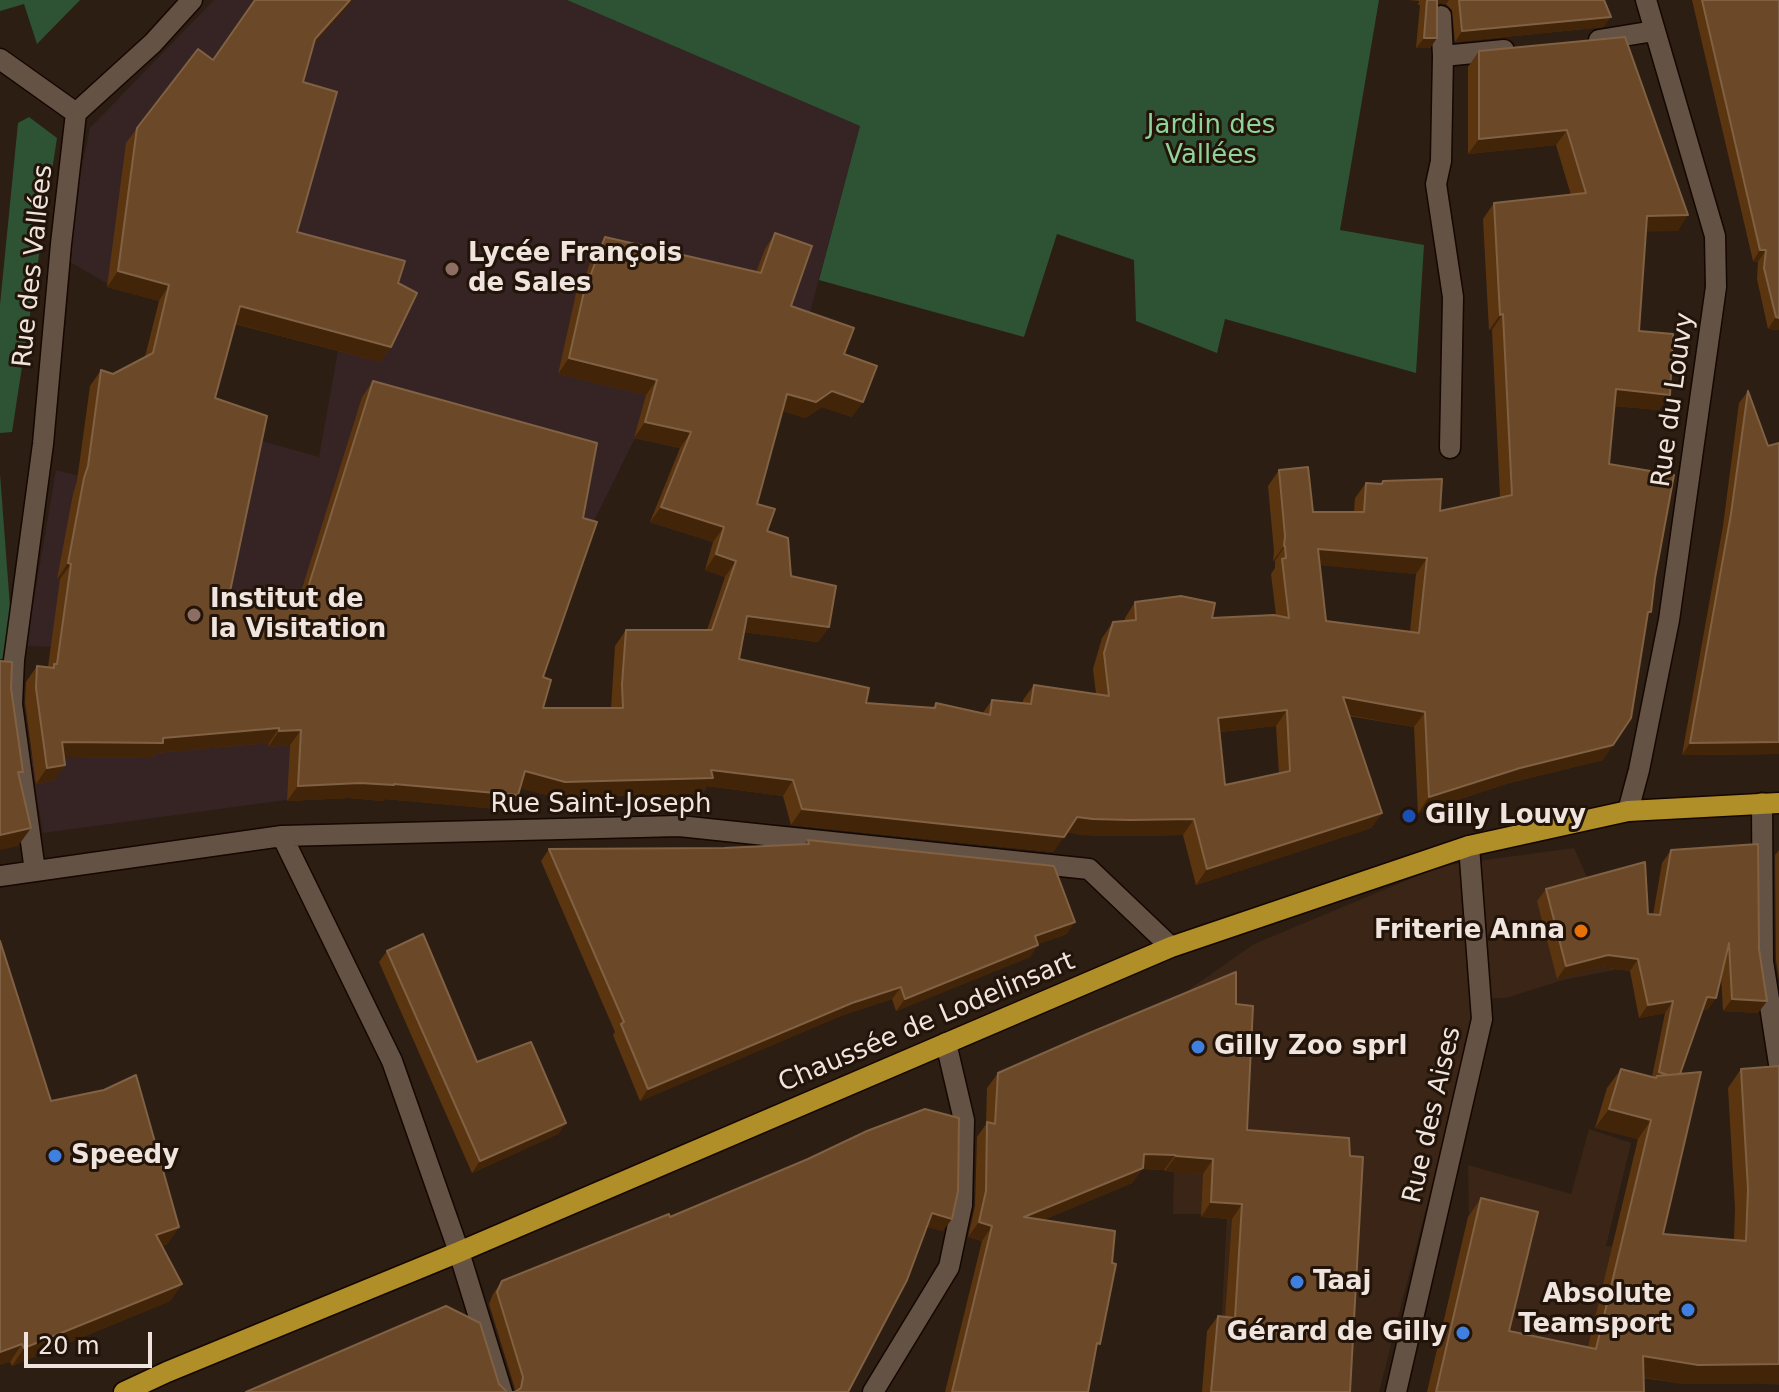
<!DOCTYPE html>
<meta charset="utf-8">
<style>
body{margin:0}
#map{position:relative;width:1779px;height:1392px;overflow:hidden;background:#2d1e13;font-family:"DejaVu Sans",sans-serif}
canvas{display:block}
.scale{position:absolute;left:24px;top:1332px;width:128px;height:36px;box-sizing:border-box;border:4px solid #f0e5de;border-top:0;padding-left:10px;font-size:24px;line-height:28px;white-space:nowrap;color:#f0e5de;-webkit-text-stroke:6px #23140a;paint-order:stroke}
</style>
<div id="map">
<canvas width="1779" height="1392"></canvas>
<div class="scale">20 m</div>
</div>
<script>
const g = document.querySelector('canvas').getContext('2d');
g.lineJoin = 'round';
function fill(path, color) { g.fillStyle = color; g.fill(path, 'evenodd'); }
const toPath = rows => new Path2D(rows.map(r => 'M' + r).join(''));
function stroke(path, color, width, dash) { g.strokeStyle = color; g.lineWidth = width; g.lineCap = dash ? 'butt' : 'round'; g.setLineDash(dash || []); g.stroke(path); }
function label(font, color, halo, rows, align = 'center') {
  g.font = font + ' "DejaVu Sans",sans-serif'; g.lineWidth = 6; g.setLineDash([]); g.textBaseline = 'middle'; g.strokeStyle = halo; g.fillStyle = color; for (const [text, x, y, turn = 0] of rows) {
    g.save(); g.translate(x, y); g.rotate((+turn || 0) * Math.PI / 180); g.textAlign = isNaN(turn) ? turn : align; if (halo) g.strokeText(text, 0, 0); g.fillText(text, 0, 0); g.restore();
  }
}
fill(toPath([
 [1574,848,1592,888,1615,970,1563,980,1506,998,1480,998,1379,1392,1218,1392,1227,1214,1173,1214,1175,1100,1144,1021,1254,944,1441,866],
 [1589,1129,1631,1143,1606,1246,1779,1258,1779,1385,1626,1374,1427,1392,1469,1217,1468,1165,1571,1194]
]), '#3a2516');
fill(toPath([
 [214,0,567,0,860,126,786,401,756,482,685,533,651,523,680,448,635,438,586,537,308,797,43,833,30,755,113,755,116,649,26,646,56,470,157,496,140,407,319,457,338,351,108,284,63,258,90,128]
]), '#362324');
fill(toPath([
 [0,0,80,0,37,44,24,4,0,11],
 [567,0,1379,0,1340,230,1424,245,1416,373,1225,319,1217,353,1136,321,1134,260,1057,234,1024,337,819,280,860,126],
 [29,117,57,138,12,432,0,433,0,305,18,123],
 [0,474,14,660,0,659]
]), '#2d5334');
const minor = toPath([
 [1441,16,1443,56],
 [1599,40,1654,31],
 [0,59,76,113],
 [1450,448,1453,297,1436,184,1441,161,1443,56,1504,50],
 [1762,803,1763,961,1779,1064],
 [1628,811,1639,770,1669,620,1716,287,1715,236,1646,0],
 [282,836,392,1061,459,1252,502,1392],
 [35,871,12,704,14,660,43,444,61,244,76,113,153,43,192,0],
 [0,876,282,836,679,826,1089,869,1171,947],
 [873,1392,949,1267,962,1205,964,1120,946,1043],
 [1396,1392,1482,1019,1469,846]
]);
const major = toPath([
 [124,1392,167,1372,459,1252,1171,947,1469,846,1628,811,1779,803]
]);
stroke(minor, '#150701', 23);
stroke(major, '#150701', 23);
stroke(minor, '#645245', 20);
stroke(major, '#b18f28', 20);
fill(toPath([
 [1409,0,1604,0,1604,27,1455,42,1452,10,1446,4,1440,3,1436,4,1437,38,1430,48,1416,48,1420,5,1418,5,1419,1],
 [1692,0,1779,0,1779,330,1768,329,1757,279,1758,262,1753,261],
 [313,44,303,82,297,232,398,283,391,347,380,362,235,324,215,398,228,601,300,595,362,397,373,381,543,677,543,708,611,708,615,646,626,630,707,630,725,577,705,570,713,542,650,522,680,448,634,438,646,395,558,374,577,289,584,279,594,253,605,237,756,272,765,249,775,233,791,306,844,354,852,417,822,407,805,418,783,411,757,504,767,531,791,576,829,627,818,642,744,632,739,659,866,703,933,708,936,703,982,714,992,700,1023,703,1023,700,1034,685,1096,694,1093,669,1102,638,1113,622,1125,621,1125,618,1135,602,1212,618,1276,615,1271,574,1275,568,1275,561,1273,561,1274,551,1268,486,1279,470,1313,512,1354,512,1355,498,1366,483,1380,484,1383,481,1440,511,1500,497,1492,330,1489,330,1483,219,1494,203,1571,195,1556,145,1468,154,1468,67,1479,51,1678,231,1646,231,1639,331,1670,395,1659,410,1614,406,1609,464,1647,618,1603,760,1509,783,1418,813,1414,727,1349,716,1382,813,1371,828,1196,885,1183,835,1119,836,1082,835,1067,832,1053,852,791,825,783,796,707,786,702,794,554,797,520,788,518,795,508,810,385,799,384,801,349,798,287,801,290,745,268,747,269,743,156,753,152,758,64,757,65,765,54,780,36,784,25,703,26,682,37,666,48,667,60,579,57,579,73,494,77,481,90,386,101,370,113,374,145,357,159,301,107,287,126,143,137,128,213,60],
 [1320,565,1416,574,1410,631,1326,621],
 [1276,726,1279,774,1225,785,1220,732],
 [1748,391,1768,446,1779,443,1779,754,1682,755,1723,526,1739,403],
 [808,840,1067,934,1038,944,1030,957,896,1011,892,999,843,1015,640,1101,613,1035,615,1032,541,861,549,849,724,848,804,844],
 [1671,850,1759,949,1767,1001,1758,1013,1723,1011,1721,975,1716,998,1707,1010,1703,1010,1680,1074,1663,1234,1734,1240,1735,1208,1728,1088,1741,1069,1779,1066,1779,1383,1684,1384,1644,1378,1644,1392,1427,1392,1468,1217,1481,1198,1509,1331,1588,1347,1638,1139,1595,1128,1607,1088,1621,1069,1652,1077,1665,1013,1639,1018,1630,971,1600,967,1557,979,1537,901,1546,889,1653,915,1662,863],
 [1779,850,1779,979,1776,960,1775,855],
 [387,951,477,1062,566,1123,558,1134,472,1173,379,962],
 [1236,1004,1247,1130,1350,1392,1202,1392,1207,1331,1218,1316,1225,1317,1232,1219,1201,1217,1203,1174,1165,1171,1164,1170,1142,1169,1132,1183,1043,1220,1096,1350,1088,1392,945,1392,982,1241,968,1237,975,1206,977,1137,986,1124,987,1088,998,1073],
 [51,1101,179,1227,167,1244,162,1246,182,1284,170,1301,12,1366,10,1362],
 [808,1159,943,1231,927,1227,514,1392,515,1389,489,1304,493,1294,502,1281,670,1217]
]), '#5b3510');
fill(toPath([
 [350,0,354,0,304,55,315,39],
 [1437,0,1449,0,1446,4,1440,3,1433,6],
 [1611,17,1604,27,1455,42,1462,31],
 [1424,38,1437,38,1430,48,1416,48],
 [1567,130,1556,145,1468,154,1479,139],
 [1688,215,1678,231,1636,232,1647,216],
 [1760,250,1766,250,1758,262,1753,261],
 [118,271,169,285,159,301,107,287],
 [240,306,391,347,380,362,229,322],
 [1503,314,1492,330,1489,330,1500,315],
 [1776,317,1779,318,1779,330,1768,329],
 [569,358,657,380,646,395,558,374],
 [1616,389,1670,395,1659,410,1605,405],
 [832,391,863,402,852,417,822,407,805,418,776,409,787,394],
 [645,422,691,432,680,448,634,438],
 [661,507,724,527,713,542,650,522],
 [1284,546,1285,546,1275,561,1273,561],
 [1318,549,1427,558,1416,574,1307,564],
 [716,554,736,561,725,577,705,570],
 [68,563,71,564,60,579,57,579],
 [747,616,829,627,818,642,736,631],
 [1343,697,1425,712,1414,727,1332,712],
 [1287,710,1276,726,1208,733,1218,718],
 [279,728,269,743,156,753,152,758,51,757,62,742,163,738],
 [301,730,290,745,268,747,279,731],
 [1779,742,1779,754,1682,755,1690,743],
 [1613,745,1603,760,1509,783,1418,813,1429,797,1520,768],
 [65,765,54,780,36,784,47,768],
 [711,770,793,780,783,796,707,786,702,794,554,797,514,787,525,771],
 [360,783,394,784,518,795,508,810,385,799,384,801,349,798,287,801,298,786],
 [802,809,1064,837,1053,852,791,825],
 [1382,813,1371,828,1196,885,1207,869],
 [1077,817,1194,819,1183,835,1119,836,1082,835,1066,832],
 [31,828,18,846,0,850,0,835],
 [1075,922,1067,934,1026,948,1035,936],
 [1038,945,1030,957,896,1011,905,999],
 [1608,955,1638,959,1630,971,1600,967,1557,979,1566,966],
 [901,987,892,999,843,1015,640,1101,648,1089,852,1003],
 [1707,997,1716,998,1707,1010,1699,1010],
 [1732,999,1767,1001,1758,1013,1723,1011],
 [1673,1001,1665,1013,1639,1018,1648,1005],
 [1609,1109,1651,1120,1638,1139,1595,1128],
 [566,1123,558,1134,472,1173,480,1161],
 [1144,1154,1175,1155,1164,1170,1142,1169,1132,1183,1014,1232,1024,1217],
 [1176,1156,1213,1159,1203,1174,1165,1171],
 [1211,1202,1242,1204,1232,1219,1201,1217],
 [932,1213,952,1219,943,1231,923,1226],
 [979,1222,992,1226,982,1241,968,1237],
 [179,1227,167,1244,144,1252,156,1235],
 [182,1284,170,1301,12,1366,24,1348],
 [22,1344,10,1362,0,1365,0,1352],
 [1643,1356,1779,1364,1779,1383,1684,1384,1630,1375]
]), '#422408');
const building = toPath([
 [255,0,350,0,315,39,303,82,337,92,297,232,405,261,398,283,417,293,391,347,240,306,215,398,267,416,228,601,306,594,373,381,597,443,583,518,597,522,543,677,551,680,543,708,623,708,622,684,626,630,712,630,736,561,716,554,724,527,661,507,691,432,645,422,657,380,569,358,588,274,591,274,605,237,761,273,775,233,812,246,791,306,854,328,844,354,877,366,863,402,832,391,816,402,787,394,757,504,775,509,767,531,788,538,791,576,836,586,829,627,747,616,739,659,869,688,866,703,935,708,936,703,990,715,992,700,1031,704,1034,685,1109,696,1104,653,1113,622,1136,620,1135,602,1181,596,1215,603,1212,618,1274,615,1289,618,1282,559,1286,558,1285,546,1284,546,1285,536,1279,470,1308,467,1313,512,1364,512,1366,483,1382,484,1383,481,1442,479,1440,511,1512,495,1503,314,1500,315,1494,203,1586,193,1567,130,1479,139,1479,51,1625,37,1688,215,1647,216,1639,331,1673,334,1670,395,1616,389,1609,464,1674,475,1655,578,1651,612,1648,612,1631,718,1613,745,1520,768,1429,797,1425,712,1343,697,1382,813,1207,869,1194,819,1130,820,1093,819,1077,817,1064,837,802,809,793,780,711,770,713,778,565,782,525,771,518,795,394,784,394,785,360,783,298,786,301,730,279,731,279,728,163,738,163,743,62,742,65,765,47,768,36,688,37,666,54,668,54,664,57,664,71,564,68,563,84,478,88,466,101,370,113,374,153,353,169,285,118,271,137,128,198,49,213,60,255,0],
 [1318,549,1427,558,1419,633,1326,621,1318,549],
 [1287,710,1290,771,1225,785,1218,718,1287,710],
 [1427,0,1437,0,1437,38,1424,38,1427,0],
 [1459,0,1604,0,1611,17,1462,31,1459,0],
 [1702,0,1779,0,1779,318,1776,317,1764,268,1766,250,1760,250,1702,0],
 [1748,391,1768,446,1779,443,1779,742,1690,743,1731,514,1748,391],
 [0,661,12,662,11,688,23,772,18,772,31,828,0,835,0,661],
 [808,840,1054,866,1075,922,1035,936,1038,945,905,999,901,987,852,1003,648,1089,621,1024,624,1022,549,849,724,848,809,844,808,840],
 [1758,844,1759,949,1767,1001,1732,999,1729,943,1716,998,1707,997,1680,1074,1668,1075,1659,1072,1673,1001,1648,1005,1638,959,1608,955,1566,966,1546,889,1645,862,1648,914,1660,915,1671,850,1758,844],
 [423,934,477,1062,531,1042,566,1123,480,1161,387,951,423,934],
 [0,941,51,1101,104,1090,136,1075,179,1227,156,1235,182,1284,24,1348,22,1344,0,1352,0,941],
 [1236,972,1236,1004,1253,1006,1247,1130,1349,1138,1350,1156,1363,1157,1350,1392,1211,1392,1218,1316,1235,1318,1242,1204,1211,1202,1213,1159,1176,1156,1175,1155,1144,1154,1143,1168,1024,1217,1115,1231,1112,1263,1116,1264,1100,1344,1097,1343,1088,1392,952,1392,992,1226,979,1222,986,1191,987,1122,995,1124,998,1073,1087,1034,1236,972],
 [1779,1066,1779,1364,1698,1365,1643,1356,1644,1392,1436,1392,1481,1198,1538,1212,1509,1331,1596,1349,1651,1120,1609,1109,1621,1069,1656,1078,1657,1076,1701,1072,1663,1234,1746,1241,1748,1189,1741,1069,1779,1066],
 [925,1109,959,1118,958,1191,952,1219,932,1213,907,1280,848,1392,510,1392,515,1392,521,1388,523,1377,497,1292,502,1281,669,1214,670,1217,808,1159,867,1131,925,1109],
 [446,1306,480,1323,499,1384,507,1392,246,1392,446,1306]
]);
fill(building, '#6b4827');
stroke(building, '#806143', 2);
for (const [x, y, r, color] of [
 [452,269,8,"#8d6e63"],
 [194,615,8,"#8d6e63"],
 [1409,816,8,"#1a4fb4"],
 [1581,931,8,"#e8710a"],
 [1198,1047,8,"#3f7fe0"],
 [55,1156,8,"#3f7fe0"],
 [1297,1282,8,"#3f7fe0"],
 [1688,1310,8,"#3f7fe0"],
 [1463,1333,8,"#3f7fe0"]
]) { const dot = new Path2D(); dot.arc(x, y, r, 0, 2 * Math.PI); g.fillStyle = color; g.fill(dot); stroke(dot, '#23140a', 3); }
label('26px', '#8ed39a', '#23140a', [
 ["Jardin des",1211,126],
 ["Vallées",1211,156]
]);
label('bold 26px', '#f0e5de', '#23140a', [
 ["Lycée François",468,254],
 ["de Sales",468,284],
 ["Institut de",210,600],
 ["la Visitation",210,630],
 ["Gilly Louvy",1425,816],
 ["Friterie Anna",1565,931,"right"],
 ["Gilly Zoo sprl",1214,1047],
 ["Speedy",71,1156],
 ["Taaj",1313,1282],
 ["Absolute",1672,1295,"right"],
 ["Teamsport",1672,1325,"right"],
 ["Gérard de Gilly",1447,1333,"right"]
], 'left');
label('26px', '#f0e5de', '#23140a', [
 ["Rue des Vallées",34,266,-84],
 ["Rue du Louvy",1674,400,-82],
 ["Rue Saint-Joseph",601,805],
 ["Chaussée de Lodelinsart",927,1023,-23],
 ["Rue des Aises",1433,1115,-77]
]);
</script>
